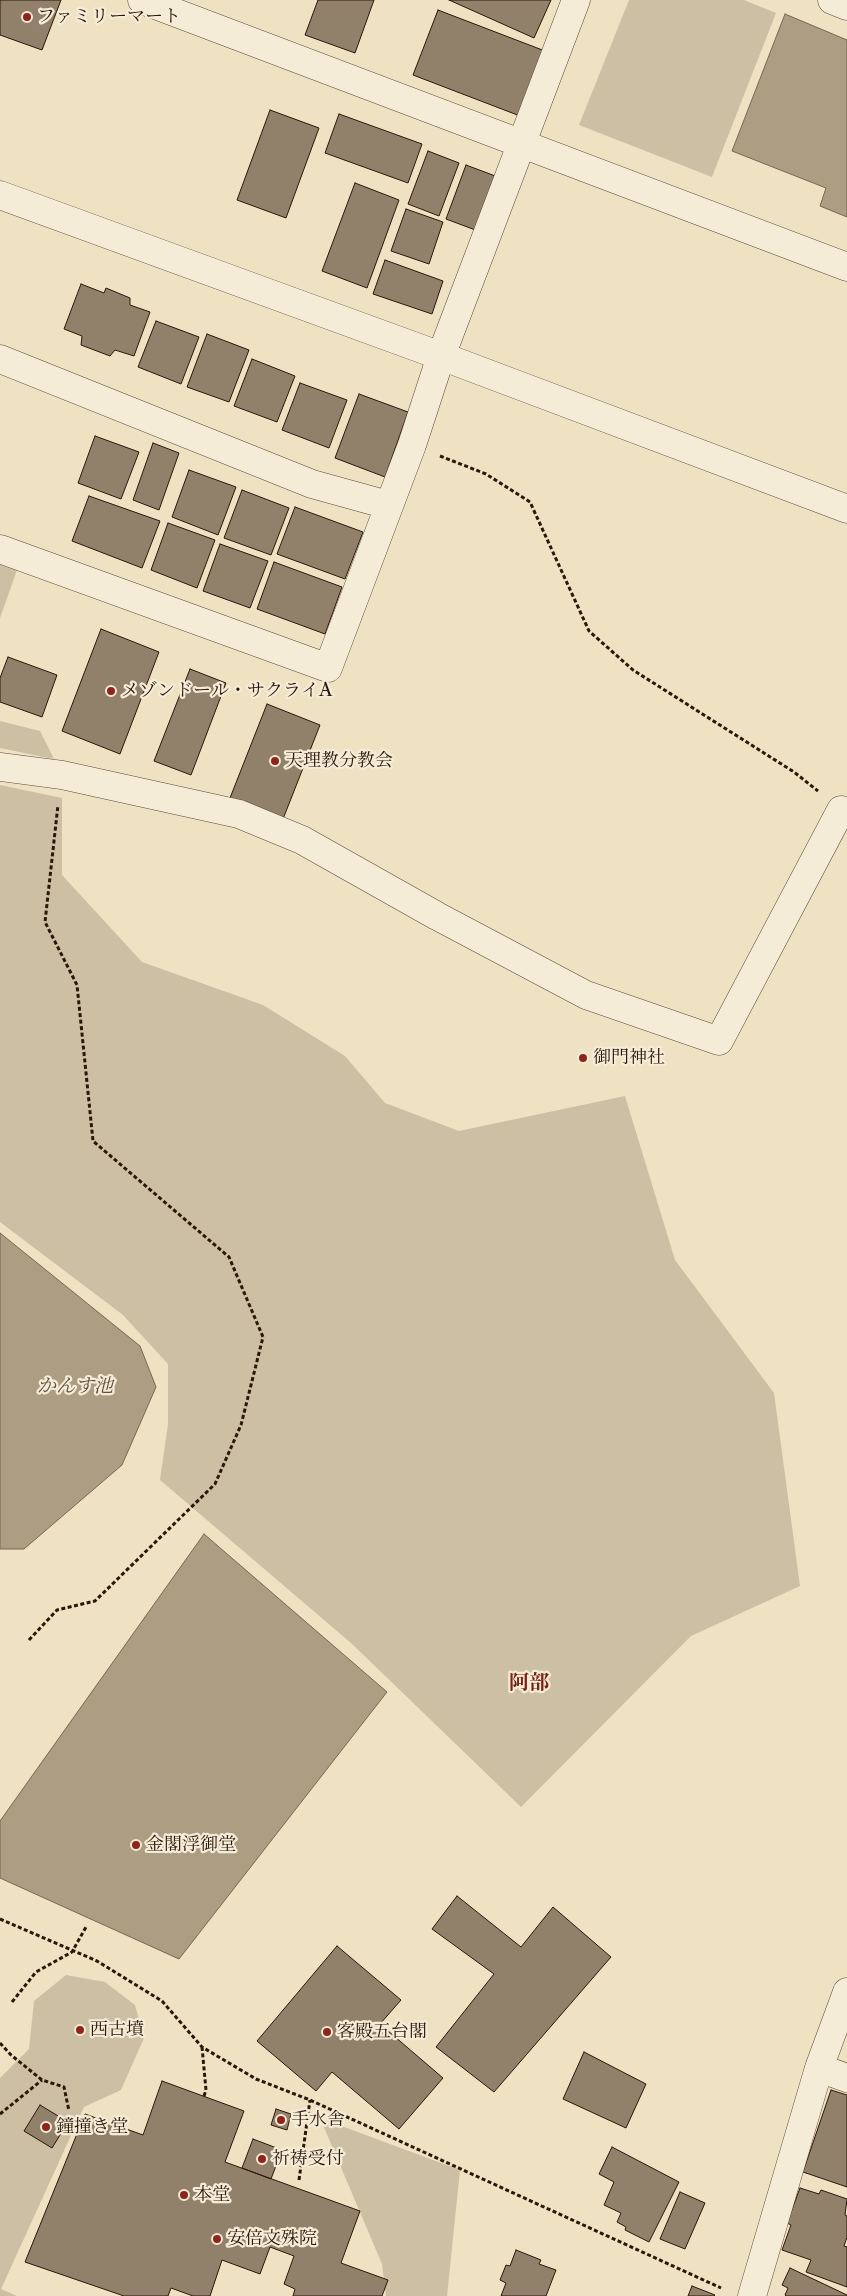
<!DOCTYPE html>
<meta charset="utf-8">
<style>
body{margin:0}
canvas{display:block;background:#eee2c2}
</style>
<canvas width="847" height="2296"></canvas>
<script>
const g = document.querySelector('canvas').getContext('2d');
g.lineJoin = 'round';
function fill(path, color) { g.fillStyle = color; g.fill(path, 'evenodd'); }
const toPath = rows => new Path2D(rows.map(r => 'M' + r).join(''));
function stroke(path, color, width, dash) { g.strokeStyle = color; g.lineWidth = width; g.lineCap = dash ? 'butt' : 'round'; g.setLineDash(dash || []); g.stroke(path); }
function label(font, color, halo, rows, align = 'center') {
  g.font = font + ' "Libre Caslon Text","Noto Serif JP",serif'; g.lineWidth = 4.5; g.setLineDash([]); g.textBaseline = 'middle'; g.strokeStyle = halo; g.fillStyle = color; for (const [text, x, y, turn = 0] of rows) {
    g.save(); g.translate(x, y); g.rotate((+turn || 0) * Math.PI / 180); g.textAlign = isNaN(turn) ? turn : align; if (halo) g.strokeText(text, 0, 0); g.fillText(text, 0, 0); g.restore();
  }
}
fill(toPath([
 [629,0,744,0,776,13,712,177,579,125],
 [0,559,17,570,0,618],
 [0,721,40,731,54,759,0,748],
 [0,785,62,798,62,875,142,962,263,1005,345,1056,385,1103,459,1131,625,1096,675,1260,774,1393,800,1586,691,1636,521,1807,351,1643,160,1480,168,1424,168,1364,123,1315,0,1222],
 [66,1975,105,1982,135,2005,144,2038,121,2090,84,2107,1,2289,17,2296,0,2296,0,2078,29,2049,34,2001],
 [320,2118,460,2170,447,2296,386,2296,382,2264]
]), '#cdbfa3');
const water = toPath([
 [785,14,847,40,847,217,820,206,826,188,732,151,785,14],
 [0,1233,140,1346,156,1387,122,1465,24,1549,0,1549,0,1233],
 [204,1534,387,1692,179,1959,0,1878,0,1821,204,1534]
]);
fill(water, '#ac9d83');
stroke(water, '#796753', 1);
const building = toPath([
 [0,0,61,0,42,50,0,35,0,0],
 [318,0,374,0,355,53,305,35,318,0],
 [449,0,551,0,534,38,449,0],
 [438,10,545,51,520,116,413,75,438,10],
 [270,110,319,128,286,218,237,200,270,110],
 [339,114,422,144,408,183,325,153,339,114],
 [428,151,459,163,439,216,408,204,428,151],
 [466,165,498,177,478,231,446,219,466,165],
 [355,183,399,200,367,288,322,271,355,183],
 [406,209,443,222,429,264,391,251,406,209],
 [385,260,443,281,432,314,373,294,385,260],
 [81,284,104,293,106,288,130,298,130,305,150,312,134,356,115,350,110,356,81,345,82,336,64,329,81,284],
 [156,321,199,337,181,384,138,367,156,321],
 [207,334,249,350,229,402,187,387,207,334],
 [252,359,295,376,277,422,234,406,252,359],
 [300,383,347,400,329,448,282,430,300,383],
 [359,394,408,412,385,477,335,458,359,394],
 [95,436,139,452,121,499,78,483,95,436],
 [153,443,179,453,159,510,133,500,153,443],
 [189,470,236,487,218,535,172,517,189,470],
 [242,490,289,508,271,555,224,538,242,490],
 [89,496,160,521,142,568,72,541,89,496],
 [295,507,363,532,345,579,277,554,295,507],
 [168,523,215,540,197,588,151,570,168,523],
 [220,544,268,561,250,608,203,591,220,544],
 [274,562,342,587,325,634,257,609,274,562],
 [101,629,159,652,120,754,62,731,101,629],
 [8,657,57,675,42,717,0,702,0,678,8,657],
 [190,669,226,683,191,775,154,761,190,669],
 [267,704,320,725,283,819,230,798,267,704],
 [457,1896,521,1947,553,1907,611,1957,494,2092,436,2047,494,1974,432,1929,457,1896],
 [337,1946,401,2000,380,2024,443,2078,399,2129,332,2072,316,2091,257,2041,337,1946],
 [584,2052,646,2084,626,2128,563,2099,584,2052],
 [162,2081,244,2111,225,2162,360,2211,341,2263,388,2280,382,2296,293,2296,295,2289,284,2284,294,2256,270,2247,260,2274,222,2260,210,2296,193,2296,171,2288,168,2296,124,2296,25,2262,85,2114,143,2135,162,2081],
 [831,2090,847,2095,847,2187,803,2172,831,2090],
 [40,2105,68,2122,52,2148,24,2131,40,2105],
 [276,2109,291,2114,287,2130,271,2125,276,2109],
 [253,2139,282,2150,271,2179,242,2168,253,2139],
 [612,2147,679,2182,649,2242,625,2230,626,2227,617,2222,621,2213,604,2205,614,2182,599,2174,612,2147],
 [800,2188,819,2194,821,2190,847,2199,845,2215,847,2216,847,2237,844,2246,847,2247,847,2287,806,2272,811,2260,782,2250,791,2225,787,2223,800,2188],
 [680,2192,705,2203,685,2249,660,2239,680,2192],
 [516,2250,541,2260,539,2264,556,2270,546,2296,501,2296,506,2283,500,2280,506,2265,510,2266,516,2250],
 [790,2268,847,2295,847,2296,786,2296,785,2295,788,2288,782,2285,790,2268],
 [692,2286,715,2295,714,2296,688,2296,692,2286]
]);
fill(building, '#91806a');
stroke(building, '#2c160a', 1);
const minor = toPath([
 [142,0,847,267],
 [832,0,847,6],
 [0,195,441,356,847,509],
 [0,359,312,484,388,505],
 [0,549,328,668,412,445,441,356,576,0],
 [0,767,62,775,239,814,302,840,437,916,586,995,719,1041,841,810,847,813],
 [819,2068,847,2078],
 [752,2296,819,2068,847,1992]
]);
stroke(minor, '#5c4938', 29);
stroke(toPath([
 [440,456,486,474,530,502,589,631,633,670,794,772,818,791],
 [29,1640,57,1610,95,1601,215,1484,241,1425,263,1337,229,1257,93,1141,77,985,45,922,58,805],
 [0,1919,97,1961,162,2001,202,2047,256,2079,310,2100,721,2288],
 [12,2002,36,1972,72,1952,86,1927],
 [0,2043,11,2055,42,2080,64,2087,69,2111],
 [202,2047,206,2090,204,2096],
 [0,2114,42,2080],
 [299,2180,310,2100]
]), '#2c160a', 3, [4, 2.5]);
stroke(minor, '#f4ecd7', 28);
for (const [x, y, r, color] of [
 [27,17,5,"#8f2418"],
 [111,691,5,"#8f2418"],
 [275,761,5,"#8f2418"],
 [583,1058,5,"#8f2418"],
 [136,1845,5,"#8f2418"],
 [80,2030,5,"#8f2418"],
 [327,2032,5,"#8f2418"],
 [281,2120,5,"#8f2418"],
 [46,2127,5,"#8f2418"],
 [262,2159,5,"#8f2418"],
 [184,2195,5,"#8f2418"],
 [217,2239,5,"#8f2418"]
]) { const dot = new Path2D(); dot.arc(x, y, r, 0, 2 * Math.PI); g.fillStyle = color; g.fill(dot); stroke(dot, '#f4ecd7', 2); }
label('18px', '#2c160a', '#f4ecd7', [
 ["ファミリーマート",37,17],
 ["メゾンドール・サクライA",121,691],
 ["天理教分教会",285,761],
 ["御門神社",593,1058],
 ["金閣浮御堂",146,1845],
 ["西古墳",90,2030],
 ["客殿五台閣",337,2032],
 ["手水舎",291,2120],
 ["鐘撞き堂",56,2127],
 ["祈祷受付",272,2159],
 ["本堂",194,2195],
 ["安倍文殊院",227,2239]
], 'left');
label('italic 19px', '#5f4c3a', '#f4ecd7', [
 ["かんす池",75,1387]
]);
label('bold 20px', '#7a1f14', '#f4ecd7', [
 ["阿部",529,1683]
]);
</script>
